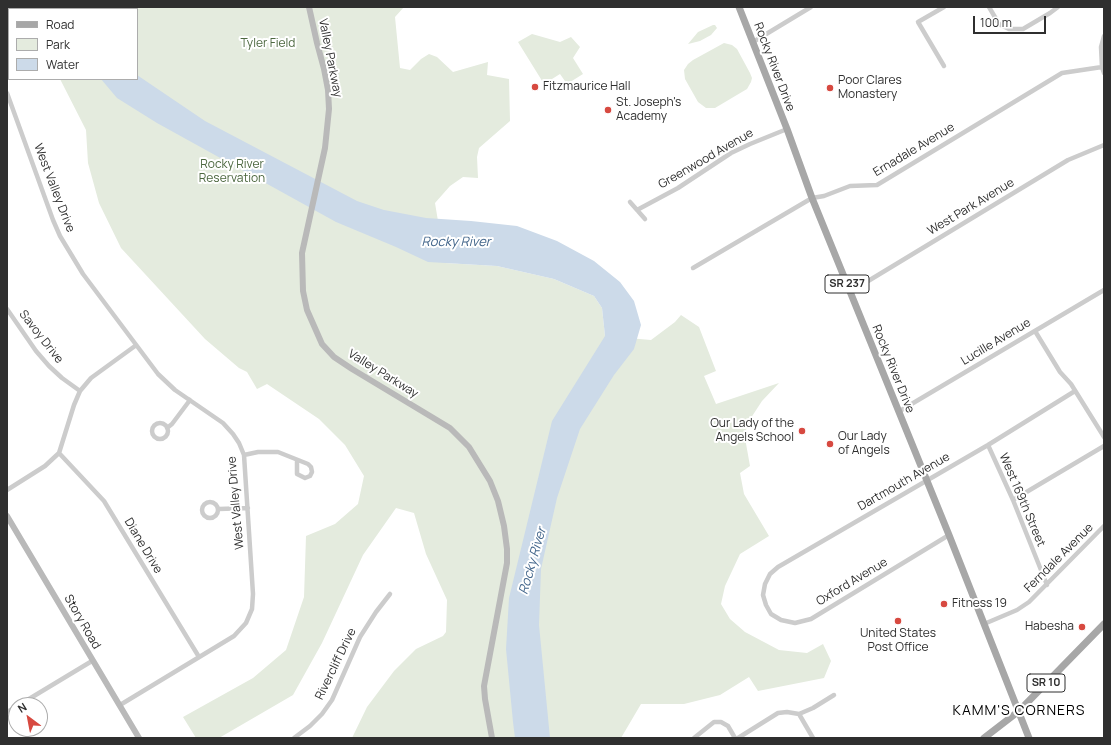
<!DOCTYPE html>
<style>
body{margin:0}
#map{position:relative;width:1111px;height:745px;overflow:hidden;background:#fff;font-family:Manrope,sans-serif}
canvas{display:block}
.frame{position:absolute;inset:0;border:8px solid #2f2f2f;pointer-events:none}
.legend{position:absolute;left:8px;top:8px;width:130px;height:72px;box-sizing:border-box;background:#fff;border:1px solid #acacac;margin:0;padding:5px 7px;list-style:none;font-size:12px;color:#2f2f2f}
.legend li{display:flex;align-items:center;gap:8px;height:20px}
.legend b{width:20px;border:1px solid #acacac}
.north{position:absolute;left:8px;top:697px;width:40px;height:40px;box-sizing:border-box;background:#fff;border:1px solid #acacac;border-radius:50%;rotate:328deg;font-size:11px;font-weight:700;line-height:16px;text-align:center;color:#2f2f2f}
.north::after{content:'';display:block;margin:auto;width:14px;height:18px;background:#d74940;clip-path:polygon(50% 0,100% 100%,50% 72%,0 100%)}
.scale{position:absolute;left:973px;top:16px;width:73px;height:18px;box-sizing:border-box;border:2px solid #2f2f2f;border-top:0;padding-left:5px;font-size:12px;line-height:14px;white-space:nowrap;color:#2f2f2f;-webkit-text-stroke:3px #fff;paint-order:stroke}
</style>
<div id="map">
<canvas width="1111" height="745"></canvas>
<div class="frame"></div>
<ul class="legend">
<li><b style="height:5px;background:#a7a7a7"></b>Road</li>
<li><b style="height:11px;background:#e4ebde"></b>Park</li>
<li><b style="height:11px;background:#ccdae9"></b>Water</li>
</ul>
<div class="north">N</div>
<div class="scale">100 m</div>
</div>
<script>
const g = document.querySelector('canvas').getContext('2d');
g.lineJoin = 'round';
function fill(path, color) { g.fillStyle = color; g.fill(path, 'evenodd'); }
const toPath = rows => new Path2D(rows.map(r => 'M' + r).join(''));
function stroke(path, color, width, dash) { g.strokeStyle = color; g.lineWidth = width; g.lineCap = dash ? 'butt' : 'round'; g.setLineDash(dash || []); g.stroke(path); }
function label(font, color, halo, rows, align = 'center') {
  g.font = font + ' Manrope,sans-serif'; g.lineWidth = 4; g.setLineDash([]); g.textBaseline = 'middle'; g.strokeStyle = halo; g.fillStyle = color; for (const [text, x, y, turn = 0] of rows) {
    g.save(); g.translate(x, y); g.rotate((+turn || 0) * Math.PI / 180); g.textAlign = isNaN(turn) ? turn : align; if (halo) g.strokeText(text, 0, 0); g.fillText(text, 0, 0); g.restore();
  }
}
fill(toPath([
 [50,7,404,7,395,17,400,68,410,70,421,59,429,54,437,57,453,72,488,62,487,75,509,79,510,121,479,148,477,157,478,178,463,177,450,186,435,203,445,263,497,266,554,279,594,296,602,308,605,336,651,340,675,322,681,315,699,327,716,371,704,376,716,404,779,383,762,401,747,424,745,438,750,466,740,473,744,494,769,536,740,554,725,586,721,604,730,619,745,632,779,650,807,653,823,644,831,661,824,678,758,691,749,677,720,695,684,704,641,704,621,738,352,738,367,707,394,671,416,649,443,636,446,632,447,600,426,554,414,513,396,508,363,555,322,643,293,695,219,738,196,738,183,717,253,678,286,650,304,597,306,536,335,524,358,504,364,476,345,445,319,419,267,384,257,389,247,372,239,368,205,339,121,248,99,203,88,163,86,130,60,79,137,79,137,9,50,9],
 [713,25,715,25,717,28,711,35,700,41,688,44,698,32],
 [532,34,560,42,571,37,580,47,573,58,583,74,567,84,560,74,544,84,518,42],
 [724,43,732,45,737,49,750,73,752,78,751,82,747,89,715,108,706,108,698,102,685,79,684,70,688,64,693,60]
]), '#e4ebde');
fill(toPath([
 [137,75,205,121,357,201,384,210,426,218,471,221,517,226,557,241,594,261,620,282,634,301,641,325,634,349,614,375,580,429,557,498,541,569,539,625,550,738,515,738,513,722,506,649,509,598,552,421,605,336,602,308,594,296,554,279,497,266,428,262,396,247,336,222,157,123,117,98,101,79,137,79]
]), '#ccdae9');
stroke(toPath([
 [944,7,918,22,944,66],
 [989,7,999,24,1009,29,1023,29,1050,13,1058,7],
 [17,9,18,7],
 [7,32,9,27],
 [1104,36,1101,47,1102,67,1104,73],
 [753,42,811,7],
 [7,93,53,220,60,236,83,274,158,374,175,390,223,423,233,434,239,443,244,455,253,594,252,609,246,623,234,636,120,705],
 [630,202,645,219],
 [637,210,678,188,731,153,750,144,787,129],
 [693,268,812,198,824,196,850,186,877,185,1062,73,1102,67],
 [850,292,1068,160,1104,145],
 [7,309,36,351,49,366,62,378,80,391],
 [1035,331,1060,372,1071,384,1104,437],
 [898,412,1104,290],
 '152 431a8 8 0 1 1 16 0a8 8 0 1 1-16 0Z',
 [167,428,172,424,190,400],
 [988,445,1013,500,1047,585],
 [59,453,104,501,199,657],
 [244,455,258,452,278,452,308,464,311,467,312,472,310,476,305,478,297,474,297,460],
 [7,490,45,466,59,453,74,405,80,391,91,378,135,346],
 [1013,500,1104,446],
 '202 510a8 8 0 1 1 16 0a8 8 0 1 1-16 0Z',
 [219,509,248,508],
 [949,535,811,619,795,623,781,620,771,614,766,605,763,595,765,584,770,574,778,567,988,445,1075,391],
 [984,624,1017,610,1029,602,1104,526],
 [19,705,92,661],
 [7,712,16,707],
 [799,714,813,738],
 [294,738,310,726,322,714,332,700,360,637,376,612,390,594],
 [694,738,714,722,721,722,728,726,735,738],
 [738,738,778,713,787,712,799,714,813,708,834,695]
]), '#ccc', 4.5);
stroke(toPath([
 [309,7,317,43,324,69,328,90,329,109,325,148,302,253,303,291,307,310,322,344,334,357,352,369,450,428,469,447,490,481,498,501,504,526,507,549,507,563,484,686,485,699,492,738],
 [7,516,139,738]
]), '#b9b9b9', 6);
stroke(toPath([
 [739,7,787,129,812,198,949,535,1029,738],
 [984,738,1019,711,1104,624]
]), '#a7a7a7', 7);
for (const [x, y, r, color] of [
 [535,87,4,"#d74940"],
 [830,88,4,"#d74940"],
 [608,110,4,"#d74940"],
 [802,431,4,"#d74940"],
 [830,444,4,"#d74940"],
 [944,604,4,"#d74940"],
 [898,621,4,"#d74940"],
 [1082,627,4,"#d74940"]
]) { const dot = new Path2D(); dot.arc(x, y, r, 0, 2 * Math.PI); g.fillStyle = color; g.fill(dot); stroke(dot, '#fff', 1.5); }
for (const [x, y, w] of [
 [847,284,44],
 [1046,683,38]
]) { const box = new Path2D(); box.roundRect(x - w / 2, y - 9, w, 18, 3); g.fillStyle = '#fff'; g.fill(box); stroke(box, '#2f2f2f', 1); }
label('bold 11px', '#2f2f2f', null, [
 ["SR 237",847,284],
 ["SR 10",1046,683]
]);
label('12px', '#4d6840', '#fff', [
 ["Tyler Field",268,44],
 ["Rocky River",232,165],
 ["Reservation",232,179]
]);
label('12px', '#2f2f2f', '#fff', [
 ["Valley Parkway",330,58,79],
 ["Rocky River Drive",774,67,69],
 ["Ernadale Avenue",914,150,-31],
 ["Greenwood Avenue",706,159,-30],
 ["West Valley Drive",54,188,69],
 ["West Park Avenue",971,207,-31],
 ["Savoy Drive",41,337,52],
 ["Lucille Avenue",996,342,-31],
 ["Rocky River Drive",893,369,68],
 ["Valley Parkway",383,374,32],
 ["Dartmouth Avenue",904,482,-30],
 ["West 169th Street",1022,500,67],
 ["West Valley Drive",236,503,-95],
 ["Diane Drive",143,546,59],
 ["Ferndale Avenue",1059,558,-45],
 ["Oxford Avenue",852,582,-31],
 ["Story Road",82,622,60],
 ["Rivercliff Drive",336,664,-64]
]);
label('12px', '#2f2f2f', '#fff', [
 ["Poor Clares",838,81],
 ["Monastery",838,95],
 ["Fitzmaurice Hall",543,87],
 ["St. Joseph's",616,103],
 ["Academy",616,117],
 ["Our Lady of the",794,424,"right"],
 ["Angels School",794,438,"right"],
 ["Our Lady",838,437],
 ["of Angels",838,451],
 ["Fitness 19",952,604],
 ["Habesha",1074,627,"right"],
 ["United States",898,634,"center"],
 ["Post Office",898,648,"center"]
], 'left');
label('italic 13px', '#43668b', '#fff', [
 ["Rocky River",456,242],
 ["Rocky River",533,561,-74]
]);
g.letterSpacing = '1px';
label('14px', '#000', '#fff', [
 ["KAMM'S CORNERS",1019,711]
]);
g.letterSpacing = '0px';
</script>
